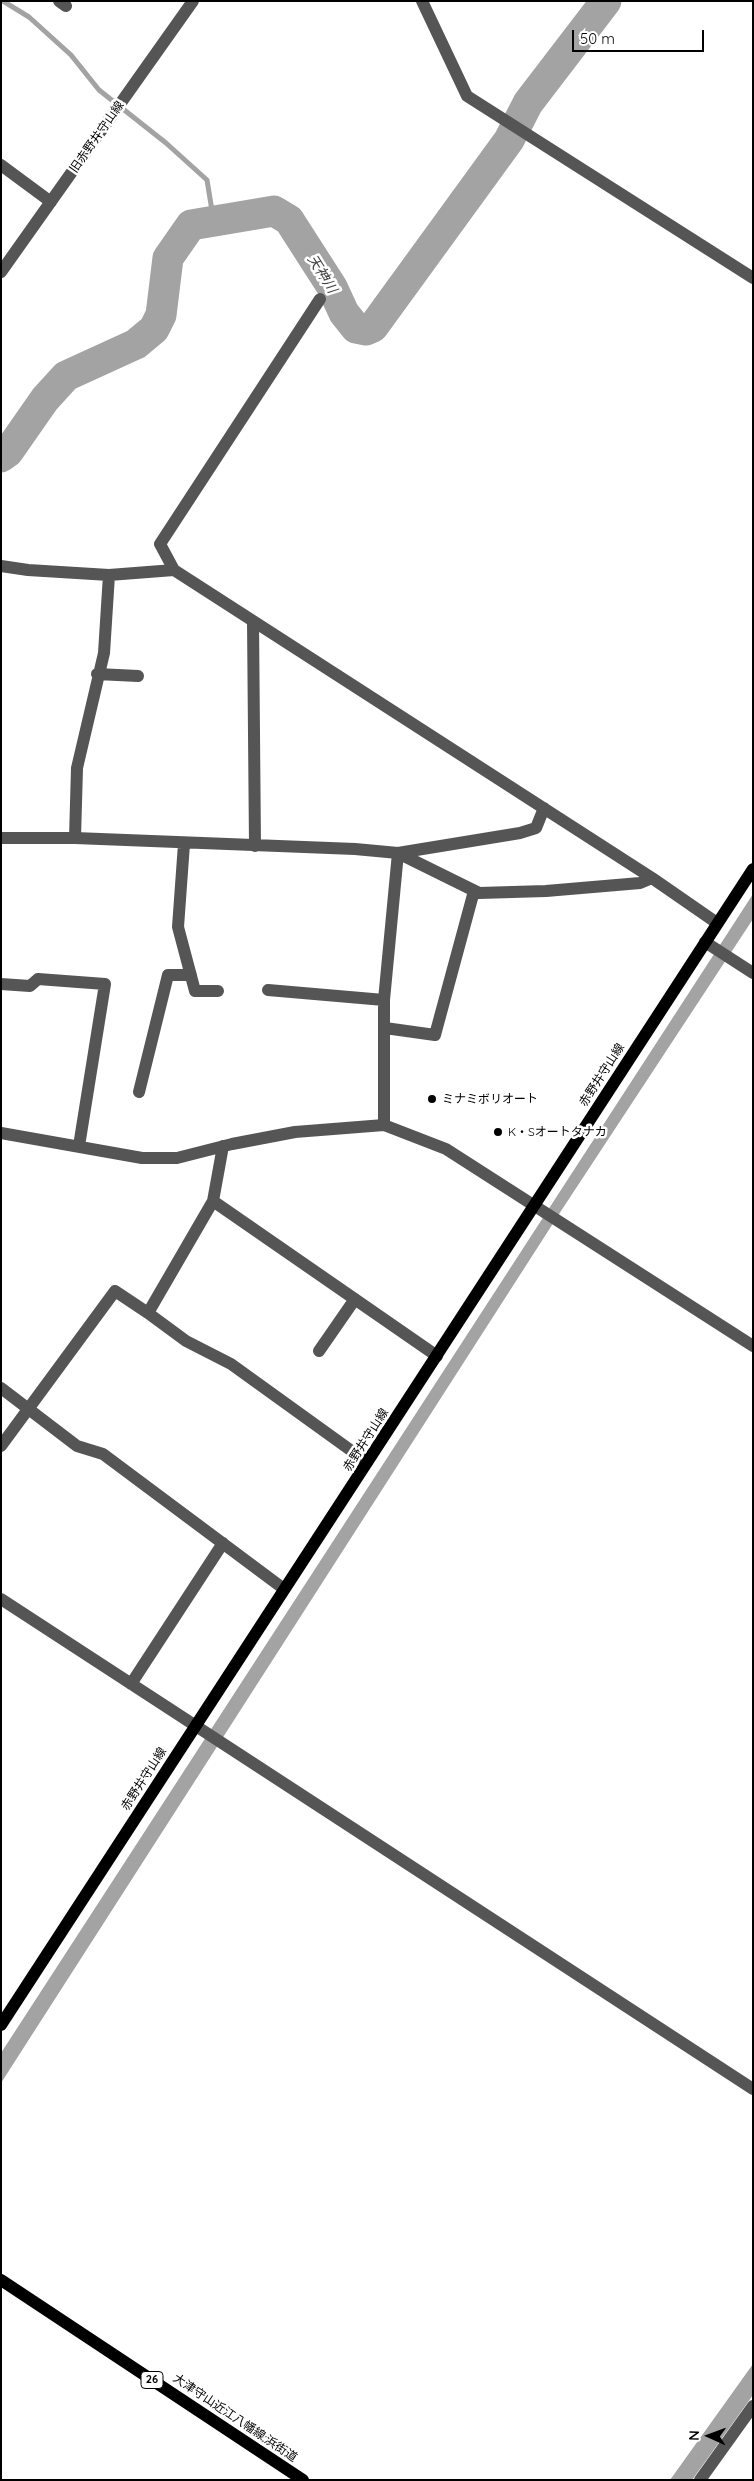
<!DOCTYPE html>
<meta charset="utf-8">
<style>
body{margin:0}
#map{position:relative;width:754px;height:2481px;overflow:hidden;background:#fff;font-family:Quicksand,sans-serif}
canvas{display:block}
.frame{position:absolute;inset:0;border:2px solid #000;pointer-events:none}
.north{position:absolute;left:684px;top:2411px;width:50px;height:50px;-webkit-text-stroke:4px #fff;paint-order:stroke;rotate:272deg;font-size:14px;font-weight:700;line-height:20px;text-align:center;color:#000}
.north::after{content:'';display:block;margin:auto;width:18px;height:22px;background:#000;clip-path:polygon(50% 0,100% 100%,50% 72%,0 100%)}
.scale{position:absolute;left:572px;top:30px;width:132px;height:22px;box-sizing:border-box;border:2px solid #000;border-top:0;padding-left:6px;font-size:15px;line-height:18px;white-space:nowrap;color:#000;-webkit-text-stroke:4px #fff;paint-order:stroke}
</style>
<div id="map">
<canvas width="754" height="2481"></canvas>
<div class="frame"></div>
<div class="north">N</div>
<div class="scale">50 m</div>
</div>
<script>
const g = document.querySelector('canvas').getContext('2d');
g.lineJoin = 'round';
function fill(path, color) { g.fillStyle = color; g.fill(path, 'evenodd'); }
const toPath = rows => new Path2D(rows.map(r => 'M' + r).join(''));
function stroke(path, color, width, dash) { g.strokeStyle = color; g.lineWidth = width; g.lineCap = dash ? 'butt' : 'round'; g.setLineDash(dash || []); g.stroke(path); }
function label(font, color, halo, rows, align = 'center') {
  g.font = font + ' Quicksand,"Noto Sans JP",sans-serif'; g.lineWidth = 5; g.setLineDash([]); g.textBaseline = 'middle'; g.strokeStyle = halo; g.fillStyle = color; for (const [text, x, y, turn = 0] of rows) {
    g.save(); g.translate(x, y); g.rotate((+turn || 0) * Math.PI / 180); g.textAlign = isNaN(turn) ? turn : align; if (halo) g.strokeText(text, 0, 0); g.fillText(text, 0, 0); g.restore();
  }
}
fill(toPath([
 [753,894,753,919,561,1211,1,2083,1,2053],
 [753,2364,753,2395,692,2480,670,2480]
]), '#a3a3a3');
stroke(toPath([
 [3,1,29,17,71,55,99,90,166,143,207,180,214,223]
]), '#a3a3a3', 5);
stroke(toPath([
 [1,457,8,452,45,399,66,376,136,344,154,329,161,315,168,258,191,225,274,211,289,220,332,287,344,313,356,328,366,330,373,327,509,140,528,103,606,1]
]), '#a3a3a3', 31);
stroke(toPath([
 [59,1,66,6],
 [422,1,467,96,753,278],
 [1,165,51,202],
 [1,272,193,1],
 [320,299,160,544,174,570,652,878,717,923],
 [1,566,28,570,109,575,174,570],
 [253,621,255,846],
 [97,674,138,676],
 [1,838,75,838,355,849,398,853,520,833,536,828,544,808],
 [75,838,77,768,104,653,109,575],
 [184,844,178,927,195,991,218,991],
 [398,853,479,893,546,891,640,883,652,878],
 [705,942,753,973],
 [1,984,30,986,38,979,105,984,79,1146],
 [268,990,384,1000],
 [385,1028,435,1035,474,891],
 [139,1092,168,975,191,975],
 [384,1125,384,1000,398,853],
 [1,1133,142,1158,177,1158,232,1144,295,1132,384,1125,446,1149,753,1346],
 [213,1201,437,1356],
 [148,1313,186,1341,231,1364,367,1462],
 [319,1351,355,1299],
 [1,1388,77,1446,103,1454,284,1589],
 [1,1446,115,1291,148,1313,213,1201,223,1146],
 [1,1599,753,2089],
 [131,1684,223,1543],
 [700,2480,753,2406]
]), '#555', 12);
stroke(toPath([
 [1,2025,753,869],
 [1,2280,303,2480]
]), '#000', 12);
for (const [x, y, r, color] of [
 [432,1099,5,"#000"],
 [498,1132,5,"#000"]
]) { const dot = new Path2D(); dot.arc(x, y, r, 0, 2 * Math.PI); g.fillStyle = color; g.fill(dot); stroke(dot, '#fff', 2); }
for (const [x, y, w] of [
 [152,2380,22]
]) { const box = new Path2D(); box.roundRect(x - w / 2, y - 8.5, w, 17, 4); g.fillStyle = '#fff'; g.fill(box); stroke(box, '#000', 1); }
label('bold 11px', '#000', null, [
 ["26",152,2380]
]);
label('12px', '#000', '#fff', [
 ["旧赤野井守山線",97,137,-55],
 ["赤野井守山線",602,1075,-57],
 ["赤野井守山線",366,1440,-57],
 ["赤野井守山線",144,1779,-57],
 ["大津守山近江八幡線;浜街道",235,2418,34]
]);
label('12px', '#000', '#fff', [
 ["ミナミボリオート",442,1099],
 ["K・Sオートタナカ",508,1132]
], 'left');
label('italic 14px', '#444', '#fff', [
 ["天神川",322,274,58]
]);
</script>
